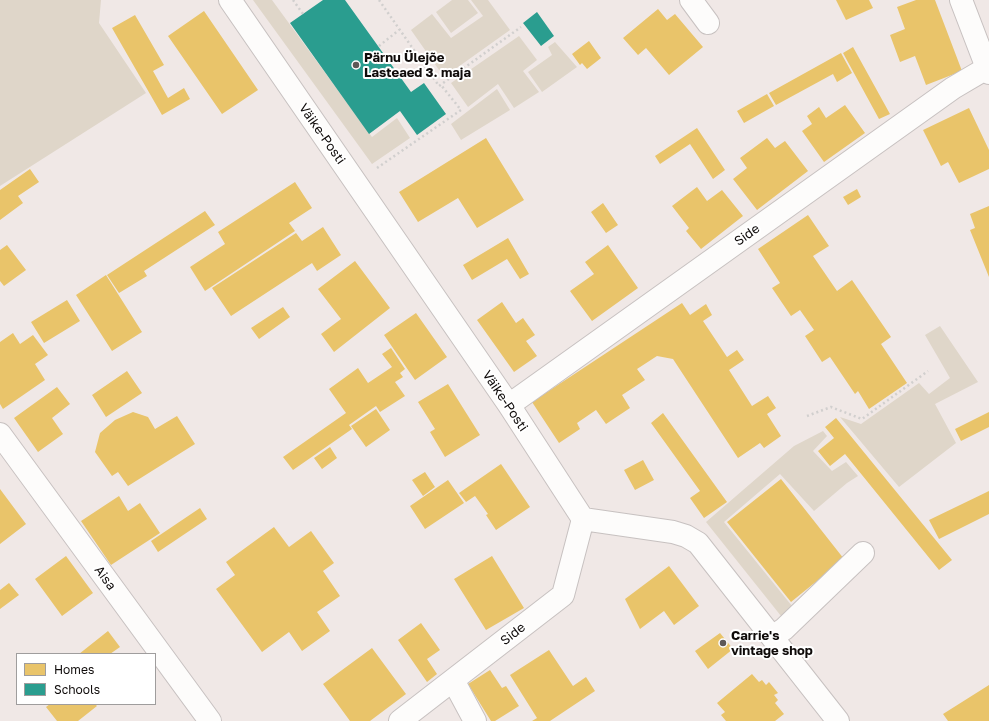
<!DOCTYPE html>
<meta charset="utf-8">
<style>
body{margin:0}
#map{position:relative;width:989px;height:721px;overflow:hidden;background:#f0e8e6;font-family:"Golos Text",sans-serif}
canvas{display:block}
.legend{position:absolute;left:16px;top:653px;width:140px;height:52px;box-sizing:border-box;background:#fff;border:1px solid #9f9d9d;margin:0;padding:5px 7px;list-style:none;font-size:12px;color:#0f0b0a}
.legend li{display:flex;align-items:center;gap:8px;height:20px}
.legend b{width:20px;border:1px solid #9f9d9d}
</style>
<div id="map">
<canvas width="989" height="721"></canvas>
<ul class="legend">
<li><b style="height:11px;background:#e9c46a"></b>Homes</li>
<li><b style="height:11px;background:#2a9d8f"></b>Schools</li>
</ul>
</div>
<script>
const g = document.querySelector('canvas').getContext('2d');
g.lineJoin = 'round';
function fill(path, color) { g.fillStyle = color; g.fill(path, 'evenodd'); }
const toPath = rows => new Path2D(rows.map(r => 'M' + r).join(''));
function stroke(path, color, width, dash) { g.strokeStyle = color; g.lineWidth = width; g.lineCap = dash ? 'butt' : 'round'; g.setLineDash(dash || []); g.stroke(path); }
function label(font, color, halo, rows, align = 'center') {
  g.font = font + ' "Golos Text",sans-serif'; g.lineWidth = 4; g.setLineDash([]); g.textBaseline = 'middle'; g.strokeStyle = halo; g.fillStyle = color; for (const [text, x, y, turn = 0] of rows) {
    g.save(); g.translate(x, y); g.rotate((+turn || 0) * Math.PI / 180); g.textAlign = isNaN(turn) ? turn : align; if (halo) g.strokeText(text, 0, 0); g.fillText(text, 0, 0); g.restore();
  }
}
fill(toPath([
 [0,0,101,0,99,23,146,93,0,186],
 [253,0,272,0,372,137,397,118,410,138,372,164],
 [452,0,468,0,478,13,451,33,436,12],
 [471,0,488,0,510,30,444,77,411,30,432,14,451,38,483,16],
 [519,36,537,60,523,71,539,92,514,108,498,84,468,107,451,83],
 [555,42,577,67,542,92,528,72,552,55,548,47],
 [497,89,510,110,461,140,451,124],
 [940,326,978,382,935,404,956,443,899,487,840,417,861,424,919,383,929,394,950,378,925,335],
 [823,431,827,436,813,451,832,471,846,462,858,476,847,483,814,511,780,474,724,522,792,606,781,616,706,522,794,446]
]), '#dfd6c9');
fill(toPath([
 [836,0,869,0,873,8,846,20],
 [916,0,935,0,962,71,926,85,915,56,900,62,890,35,905,29,897,7],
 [658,9,667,20,675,14,703,47,669,75,646,48,638,55,623,38],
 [204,11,258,90,222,114,168,36],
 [135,15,164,65,153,71,168,98,184,88,190,99,162,115,112,28],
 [589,41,601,58,587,69,582,63,580,65,572,54],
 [853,47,890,114,879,119,843,53],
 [841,53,852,73,837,82,833,74,776,105,769,93],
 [767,94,774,106,744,123,737,111],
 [845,105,865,133,824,162,802,131,812,124,807,116,819,107,826,118],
 [969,108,989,150,989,169,959,183,948,162,941,166,923,130],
 [697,128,725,170,713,179,690,144,660,164,655,156],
 [486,138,524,200,477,228,458,198,418,222,399,192],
 [767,138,775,148,785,141,808,171,757,210,733,179,747,168,740,158],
 [30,169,39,182,18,196,23,203,0,220,0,190],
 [295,182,312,208,289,223,295,231,205,291,190,267,225,244,218,232],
 [697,187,707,201,722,190,743,216,701,249,686,231,689,228,672,206],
 [857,189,861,197,848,205,843,197],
 [603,203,618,225,606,233,591,212],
 [989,206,989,277,970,230,975,228,970,214],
 [205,211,215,225,144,271,147,276,119,293,107,275],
 [808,215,829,246,813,256,837,291,852,280,891,337,881,344,907,383,869,409,858,391,855,394,830,357,822,362,805,336,814,330,800,310,791,316,772,288,780,283,758,249],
 [323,227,341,255,317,271,312,263,231,316,212,288,296,233,302,241],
 [508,238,529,274,520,279,507,259,472,280,463,265],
 [7,245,26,270,4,286,0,281,0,250],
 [608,245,638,288,592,321,570,291,594,274,585,262],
 [355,261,390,308,334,352,321,334,341,319,318,289],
 [106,275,142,332,112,351,76,295],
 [67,300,80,321,44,343,31,322],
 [502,302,516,323,523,318,535,335,526,341,537,356,514,372,477,320],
 [682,303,690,315,706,304,712,315,703,321,727,357,737,350,744,360,729,370,752,406,768,396,776,408,767,414,781,436,764,448,760,443,738,458,673,359,657,356,637,369,645,380,622,395,630,408,606,424,596,410,577,423,580,429,559,443,532,402],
 [283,307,290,317,259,339,251,328],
 [416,313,447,357,415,380,384,335],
 [13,333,20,344,33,335,48,355,35,364,45,380,3,409,0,404,0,342],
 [391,348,405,369,400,373,403,377,395,382,405,396,380,412,376,406,349,425,352,429,293,470,283,457,346,413,329,389,358,368,368,383,392,367,382,354],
 [127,371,142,393,106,417,92,395],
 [448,384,480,435,445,457,430,432,435,429,418,402],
 [57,387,70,404,52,418,63,434,38,452,14,418],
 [376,409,390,430,366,447,351,426],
 [133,412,148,417,155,429,177,416,195,444,128,486,118,472,112,476,95,452,100,433,115,420],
 [989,412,989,427,961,441,955,429],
 [663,413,727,502,704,518,690,498,700,491,651,423],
 [836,418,952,560,939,570,845,454,830,466,818,451,834,438,825,427],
 [330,447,337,458,322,469,314,458],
 [643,460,654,480,635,490,624,470],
 [501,464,530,507,496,530,486,515,488,514,475,496,466,502,459,493],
 [425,472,435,487,423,496,412,480],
 [781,479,844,559,791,602,727,522],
 [448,480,464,503,425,529,410,506],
 [0,489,26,524,0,544],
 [989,491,989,514,939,539,929,520],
 [119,496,128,511,140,503,160,533,111,565,81,521],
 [200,508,207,519,158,552,151,541],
 [274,527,289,547,311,531,334,563,323,571,340,596,317,612,330,631,302,651,289,632,262,652,216,589,235,575,226,562],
 [66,556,93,593,62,616,35,579],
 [492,556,524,608,486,630,454,579],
 [669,566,699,606,674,625,664,611,640,629,625,599],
 [9,583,19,595,0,609,0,590],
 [421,623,440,650,427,659,437,674,427,682,398,640],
 [108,631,120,647,110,654,79,654],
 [720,633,733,649,708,669,695,651],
 [372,648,406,694,370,721,350,721,323,684],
 [549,650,573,686,586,677,595,691,550,721,532,721,537,718,510,675],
 [490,670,502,688,506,686,519,706,495,721,491,721,468,684],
 [752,674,759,682,762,680,766,685,769,682,778,693,774,695,778,700,775,703,784,714,775,721,726,721,721,715,725,712,717,703],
 [989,685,989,721,948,721,943,714],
 [50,704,95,704,97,706,78,721,57,721,46,707]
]), '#e9c46a');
fill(toPath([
 [323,0,345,0,411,92,424,83,446,114,417,135,400,111,369,134,290,23],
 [537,12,554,36,541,46,523,23]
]), '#2a9d8f');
const minor = toPath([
 [230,0,509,405,583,519,673,532,686,536,698,543,838,721],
 [691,0,708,23],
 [961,0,989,73],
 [509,405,953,88,987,68],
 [0,434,210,721],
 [772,637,784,629,863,553],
 [453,680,475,721],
 [400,721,563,595,583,519]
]);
stroke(minor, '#c7c1c0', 24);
stroke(toPath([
 [293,0,303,14],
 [379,0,439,86,521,27],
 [379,46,399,30],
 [377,168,461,110,441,85],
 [807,416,831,407,862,419,928,371]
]), '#d1cfce', 2.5, [2, 3]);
stroke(minor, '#fdfcfb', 22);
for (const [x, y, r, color] of [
 [356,65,4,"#5e5857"],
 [723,643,4,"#5e5857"]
]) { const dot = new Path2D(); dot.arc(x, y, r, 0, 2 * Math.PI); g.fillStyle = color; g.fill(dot); stroke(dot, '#fff', 1.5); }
label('bold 13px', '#0f0b0a', '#fff', [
 ["Pärnu Ülejõe",364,58],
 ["Lasteaed 3. maja",364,73],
 ["Carrie's",731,636],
 ["vintage shop",731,651]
], 'left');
label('13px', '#0f0b0a', '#fff', [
 ["Väike-Posti",322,134,55],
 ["Side",747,235,-35],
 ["Väike-Posti",505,401,56],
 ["Aisa",105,578,54],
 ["Side",513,634,-38]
]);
</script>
